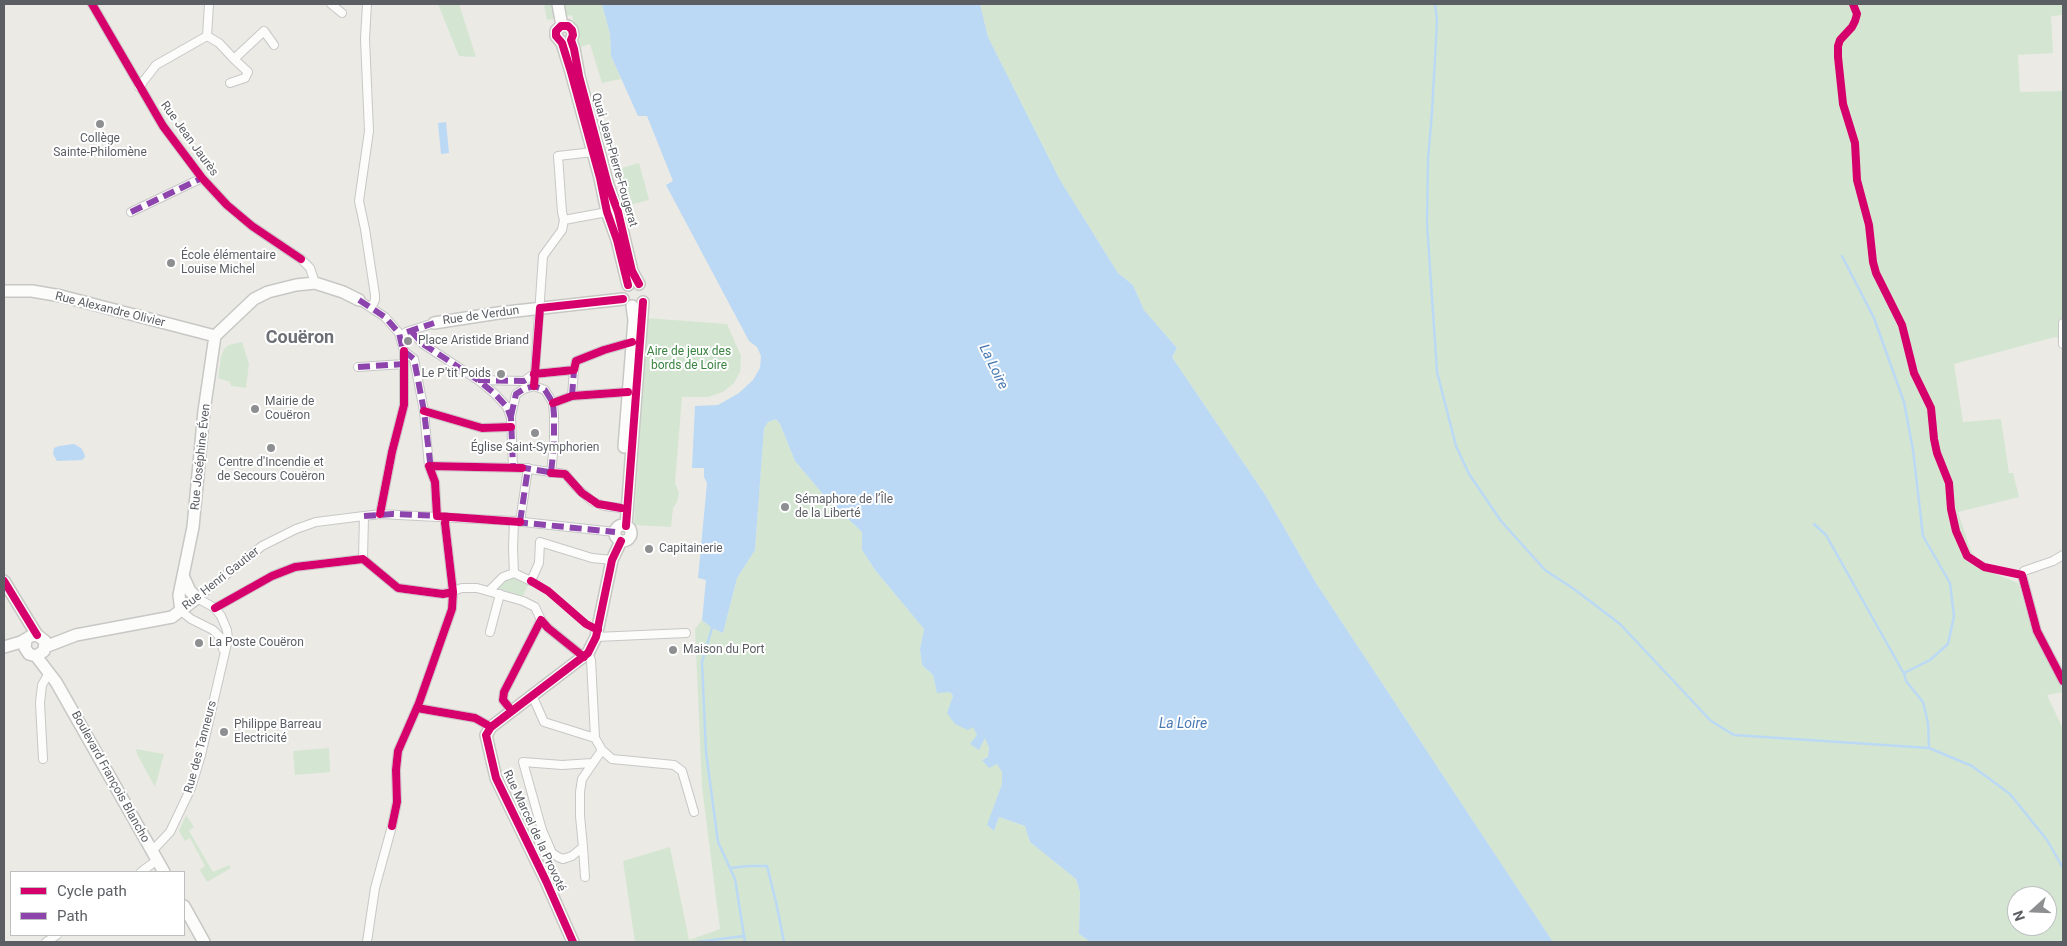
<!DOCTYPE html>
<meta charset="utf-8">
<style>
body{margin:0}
#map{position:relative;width:2067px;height:946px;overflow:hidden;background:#ebeae5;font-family:Roboto,sans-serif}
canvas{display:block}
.frame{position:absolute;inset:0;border:5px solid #5b5e63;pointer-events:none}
.legend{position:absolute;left:10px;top:871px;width:175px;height:65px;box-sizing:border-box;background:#fff;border:1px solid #bdbfc1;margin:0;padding:6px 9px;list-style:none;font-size:15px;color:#5b5e63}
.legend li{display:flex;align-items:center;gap:10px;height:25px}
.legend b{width:25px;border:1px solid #bdbfc1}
.north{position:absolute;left:2007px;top:886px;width:50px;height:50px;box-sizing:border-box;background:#fff;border:1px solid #bdbfc1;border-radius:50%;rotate:250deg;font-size:14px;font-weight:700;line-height:20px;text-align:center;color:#5b5e63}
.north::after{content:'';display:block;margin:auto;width:18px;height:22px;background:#8d8f90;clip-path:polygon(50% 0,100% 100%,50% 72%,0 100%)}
</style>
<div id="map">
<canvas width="2067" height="946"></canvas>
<div class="frame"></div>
<ul class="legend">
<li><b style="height:6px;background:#d6006c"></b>Cycle path</li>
<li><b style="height:6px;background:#8e44ad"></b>Path</li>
</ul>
<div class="north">N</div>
</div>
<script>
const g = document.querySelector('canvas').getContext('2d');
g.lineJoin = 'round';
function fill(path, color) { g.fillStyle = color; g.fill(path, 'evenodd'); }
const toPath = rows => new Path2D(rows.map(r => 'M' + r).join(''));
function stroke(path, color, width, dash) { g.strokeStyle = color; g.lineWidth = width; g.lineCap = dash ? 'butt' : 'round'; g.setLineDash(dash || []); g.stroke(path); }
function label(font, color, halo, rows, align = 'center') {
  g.font = font + ' Roboto,sans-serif'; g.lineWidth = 4; g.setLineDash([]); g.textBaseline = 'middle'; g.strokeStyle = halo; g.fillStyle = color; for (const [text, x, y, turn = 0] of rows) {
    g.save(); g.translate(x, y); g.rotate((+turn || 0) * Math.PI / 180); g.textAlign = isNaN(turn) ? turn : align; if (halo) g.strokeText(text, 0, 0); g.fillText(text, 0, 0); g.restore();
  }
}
fill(toPath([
 [438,4,459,4,476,57,459,56],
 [544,4,602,4,610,34,611,56,621,79,602,83,590,44,580,47,572,15,547,20],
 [980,4,2063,4,2063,15,2051,16,2053,53,2018,55,2020,92,2063,91,2063,339,2055,337,1954,364,1963,422,2001,419,2009,473,2013,473,2019,497,1958,512,1971,551,1983,569,2018,583,2030,624,2063,688,2063,692,2047,695,2063,729,2063,942,1553,942,1316,583,1266,496,1172,357,1177,348,1144,310,1133,285,1118,273,1060,180,988,37],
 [2017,896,2047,896,2047,926,2017,926],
 [639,163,649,200,626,206,615,170],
 [647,318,727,324,741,356,740,372,734,383,723,392,708,397,682,397,675,483,679,493,677,502,673,508,671,527,634,525],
 [242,342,249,364,246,388,231,386,230,382,218,378,221,357,224,349,229,345],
 [776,419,780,424,795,461,827,499,862,532,862,550,875,570,924,629,920,649,922,665,933,675,937,692,951,692,953,697,947,713,973,726,977,735,979,749,985,737,989,748,988,757,982,759,997,764,1002,772,1002,784,988,826,994,831,999,817,1025,826,1030,842,1076,879,1080,892,1079,934,1089,941,1099,942,635,942,623,861,670,847,689,940,720,929,702,787,695,629,702,620,712,628,723,633,737,578,755,550,764,427,768,422],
 [510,577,529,583,522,598,499,589,498,584],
 [329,748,330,772,295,775,293,751],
 [136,749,164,754,155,787,137,754],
 [186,815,194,827,189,831,213,872,229,865,231,868,207,882,200,870,205,866,190,838,185,841,179,831]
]), '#d4e6d2');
fill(toPath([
 [602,4,980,4,988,37,1060,180,1118,273,1133,285,1144,310,1177,348,1172,357,1266,496,1316,583,1553,942,1099,942,1089,941,1079,934,1080,892,1076,879,1030,842,1025,826,999,817,994,831,987,825,1002,784,1002,772,997,764,989,768,982,760,988,757,989,748,985,738,979,750,970,744,977,735,973,727,968,730,955,724,947,713,953,696,950,692,937,693,933,675,922,665,920,649,924,629,875,570,862,550,862,532,827,499,795,461,780,424,776,419,768,422,764,428,755,550,737,578,723,633,712,628,702,620,706,580,698,578,707,483,704,477,704,468,692,468,695,406,718,405,739,393,753,380,760,368,761,356,757,347,749,341,666,185,673,181,647,116,638,116,611,56,610,34],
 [446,122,449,153,441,154,438,123],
 [74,444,81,448,84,453,85,457,82,460,57,461,53,454,54,448,59,446]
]), '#bbd9f4');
stroke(toPath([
 [1435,4,1437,21,1432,112,1428,159,1427,224,1437,372,1456,446,1469,474,1501,521,1545,570,1574,589,1620,624,1711,721,1734,735,1929,748,1972,766,2010,794,2047,840,2063,868],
 [1842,256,1874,318,1904,402,1913,450,1923,536,1950,583,1954,616,1948,644,1930,660,1904,673,1906,681,1923,702,1928,723,1929,748],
 [1814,524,1826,535,1903,672],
 [712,628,702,662,706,752,718,842,735,879,745,942],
 [730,868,748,866,767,866,776,902,784,942],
 [697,942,744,936]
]), '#bbd9f4', 2.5);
const street = toPath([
 [92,4,163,126,202,178,227,205,252,226,301,259,310,268,315,283],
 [331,4,342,13],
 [367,4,365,39,369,131,359,201,365,229,375,295,375,300,371,308],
 [207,36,219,43,234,59,264,31,274,45],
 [230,83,245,78,248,72,234,59],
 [139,87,156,65,207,36,209,4],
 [131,212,202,178],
 [564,220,562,212,558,156,593,152],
 [564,220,607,212],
 [359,300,385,317,399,333,404,351,404,405,392,452,380,514],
 [2063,323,2063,344],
 [411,331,423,344,478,380,495,394,507,407,511,418,513,467],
 [406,332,434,323],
 [404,351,414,359,424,411,429,466,435,482,437,516],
 [358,367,404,364],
 [478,380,524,381,534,374,574,370,576,361,604,350,632,342],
 [534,386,543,256,562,230,564,220],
 [572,396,574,370],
 [553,403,572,396,628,392],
 [424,411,482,428,511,427],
 [511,416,516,394,524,389,534,386,545,390,553,403,554,415,554,444,551,473],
 [429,466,522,468,565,474,577,488,592,501,604,506,621,508],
 [514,521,513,548,514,573],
 [520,522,528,468],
 [2063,555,2053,561,2024,571,2022,575,2037,631,2063,681],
 [363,559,364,516],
 [489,591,503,577,514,573,531,581,539,563,540,542,592,558,612,560],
 [215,608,272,576,295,567,363,559,398,588,443,594,462,588,477,588,523,601,535,607,541,620,548,628,584,657],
 [181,611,191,619,213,630,221,638,223,649],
 [490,632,500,594],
 [596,637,686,633],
 [588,653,591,660,595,738,602,750,612,759,674,765,682,771,694,812],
 [532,695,544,722,595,738],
 [417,708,475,718,491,727],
 [512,711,503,700,504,692,541,620],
 [43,759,40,703,42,685,49,673],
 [592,763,562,765,523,762,542,830,552,853,558,857,563,859,572,856,583,847,580,816,580,792,582,779,602,750],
 [583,847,585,877],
 [152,851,170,832,191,788,201,755,228,639,227,630,221,616,215,608,197,598,262,546,296,529,316,522,380,514,514,521,615,532],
 [141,872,157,860],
 [46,942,57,935],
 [367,942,375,888,392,826,397,802,396,770,398,751,419,703,452,609,453,592,445,523,446,517]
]);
const secondary = toPath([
 [558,4,562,26],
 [628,285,617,240,607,212,600,178,571,72,562,43,556,36,556,31,561,26,568,26,572,30,573,35,571,40,574,49,579,76,608,185,618,212,632,271,639,284],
 [4,291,32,291,61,296,215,336],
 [434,323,498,313,623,299],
 [215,336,254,299,268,292,296,285,315,283,343,292,359,300],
 [624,447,634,320,632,306],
 '615 533a8 8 0 1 1 16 0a8 8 0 1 1-16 0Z',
 [626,526,643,302],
 [4,581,37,635],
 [181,611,179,595,193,527,204,411,215,336],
 [4,647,21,642,31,636,37,635,45,641,44,651,36,656,29,654,25,648,26,640],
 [45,647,76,635,172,617,197,598,190,591,184,578],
 [36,656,56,682,164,872],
 [184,906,204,942],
 [573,942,546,881,496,778,486,735,491,727,588,653,596,637,612,560,621,541]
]);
stroke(street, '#c7c7c7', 10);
stroke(secondary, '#c7c7c5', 14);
stroke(street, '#fcfcfb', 8);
stroke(secondary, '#fcfcfb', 11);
stroke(toPath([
 [131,212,202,178],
 [359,300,385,317,399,333,404,355],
 [411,331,423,344,478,380,495,394,507,407,511,418,513,467],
 [407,332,434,323],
 [404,351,414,359,424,411,431,470],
 [358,367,404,364],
 [478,380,524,381,536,374],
 [572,396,574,370],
 [511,416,516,394,524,389,534,386,545,390,553,403,554,415,554,444,551,473],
 [519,467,554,473],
 [364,516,393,514,442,516],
 [516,522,615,532],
 [520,522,528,468]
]), '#8e44ad', 6, [12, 6]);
stroke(toPath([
 [92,4,163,126,202,178,227,205,252,226,301,259],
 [1853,4,1857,14,1855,21,1852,27,1840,40,1838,46,1838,57,1843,104,1855,143,1857,180,1869,225,1873,262,1876,273,1902,325,1914,373,1931,408,1934,439,1937,453,1949,483,1951,509,1956,531,1967,556,1984,567,2022,575,2037,631,2063,681],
 [628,285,617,240,607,212,600,178,571,72,562,43,556,36,556,31,561,26,568,26,572,30,573,35,571,40,574,49,579,76,608,185,618,212,632,271,639,284],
 [534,374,574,370,576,361,604,350,632,342],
 [534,386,540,308,623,299],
 [553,403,572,396,628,392],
 [424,411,482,428,511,427],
 [551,473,565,474,582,493,598,504,621,508],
 [380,514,392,452,404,405,404,351],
 [520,522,437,516,435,482,429,466,522,468],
 [626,526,643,302],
 [4,581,37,635],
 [531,581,548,591,586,624,598,630],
 [215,608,272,576,295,567,363,559,398,588,443,594,453,592],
 [417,708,475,718,491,727],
 [512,711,503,700,504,692,541,620,548,628,584,657],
 [392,826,397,802,396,770,398,751,419,703,452,609,453,592,445,523,446,517],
 [573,942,546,881,496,778,486,735,491,727,588,653,596,637,612,560,621,541]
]), '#d6006c', 8);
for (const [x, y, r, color] of [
 [100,124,5,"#8d8f90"],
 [171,263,5,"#8d8f90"],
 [408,341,5,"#8d8f90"],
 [501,374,5,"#8d8f90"],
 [255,409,5,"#8d8f90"],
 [535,433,5,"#8d8f90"],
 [271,448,5,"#8d8f90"],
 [785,507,5,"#8d8f90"],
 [649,549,5,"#8d8f90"],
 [199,643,5,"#8d8f90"],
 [673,650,5,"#8d8f90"],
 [224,732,5,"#8d8f90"]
]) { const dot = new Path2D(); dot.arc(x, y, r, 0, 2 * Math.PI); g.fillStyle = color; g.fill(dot); stroke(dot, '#fff', 2); }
label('12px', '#5b5e63', '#fff', [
 ["Collège",100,139,"center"],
 ["Sainte-Philomène",100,153,"center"],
 ["École élémentaire",181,256],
 ["Louise Michel",181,270],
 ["Place Aristide Briand",418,341],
 ["Le P'tit Poids",491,374,"right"],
 ["Mairie de",265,402],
 ["Couëron",265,416],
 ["Église Saint-Symphorien",535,448,"center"],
 ["Centre d'Incendie et",271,463,"center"],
 ["de Secours Couëron",271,477,"center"],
 ["Sémaphore de l’Île",795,500],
 ["de la Liberté",795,514],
 ["Capitainerie",659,549],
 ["La Poste Couëron",209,643],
 ["Maison du Port",683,650],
 ["Philippe Barreau",234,725],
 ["Electricité",234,739]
], 'left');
label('12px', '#5b5e63', '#fff', [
 ["Rue Jean Jaurès",189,139,54],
 ["Quai Jean-Pierre-Fougerat",614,160,74],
 ["Rue Alexandre Olivier",110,310,14],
 ["Rue de Verdun",481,316,-8],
 ["Rue Joséphine Éven",201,457,-84],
 ["Rue Henri Gautier",221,579,-38],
 ["Rue des Tanneurs",201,747,-75],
 ["Boulevard François Blancho",110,777,61],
 ["Rue Marcel de la Provoté",534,831,65]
]);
label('12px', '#3a8340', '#fff', [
 ["Aire de jeux des",689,352],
 ["bords de Loire",689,366]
]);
label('italic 14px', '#4778b2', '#fff', [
 ["La Loire",993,367,64],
 ["La Loire",1183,724]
]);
label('bold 18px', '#6c7075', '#fff', [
 ["Couëron",300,338]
]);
</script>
